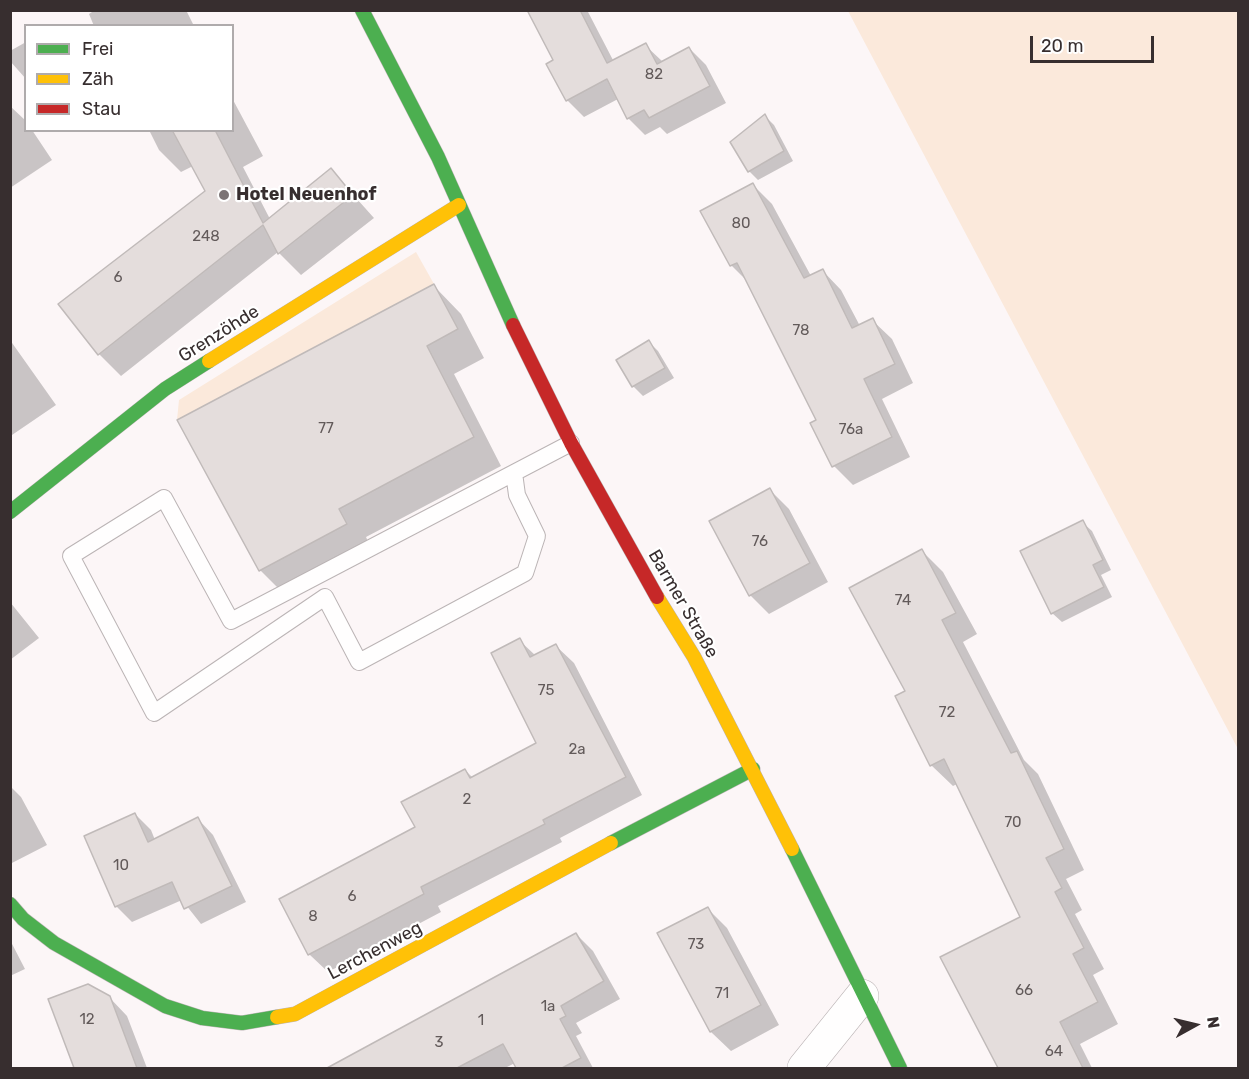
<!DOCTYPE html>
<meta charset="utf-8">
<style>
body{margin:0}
#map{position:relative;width:1249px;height:1079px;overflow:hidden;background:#fcf6f7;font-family:Rubik,sans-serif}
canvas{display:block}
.frame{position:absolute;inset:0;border:12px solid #372e2f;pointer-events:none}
.legend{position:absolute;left:24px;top:24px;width:210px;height:108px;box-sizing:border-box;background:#fff;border:2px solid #afabac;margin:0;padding:8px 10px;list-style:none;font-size:18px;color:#372e2f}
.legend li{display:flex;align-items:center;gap:12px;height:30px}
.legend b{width:30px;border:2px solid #afabac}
.north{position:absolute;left:1165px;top:995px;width:60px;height:60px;-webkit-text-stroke:4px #fff;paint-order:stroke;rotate:82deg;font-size:16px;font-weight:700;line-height:24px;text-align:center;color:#372e2f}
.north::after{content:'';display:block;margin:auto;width:21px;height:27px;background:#372e2f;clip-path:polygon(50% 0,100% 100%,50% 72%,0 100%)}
.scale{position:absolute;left:1030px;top:36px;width:124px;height:27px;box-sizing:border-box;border:3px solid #372e2f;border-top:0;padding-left:8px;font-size:18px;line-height:21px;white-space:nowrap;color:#372e2f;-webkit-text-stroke:4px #fff;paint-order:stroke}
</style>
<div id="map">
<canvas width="1249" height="1079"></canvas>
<div class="frame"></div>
<ul class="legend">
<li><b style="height:8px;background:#4caf50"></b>Frei</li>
<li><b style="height:8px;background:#ffc107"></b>Zäh</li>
<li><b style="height:8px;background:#c62828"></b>Stau</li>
</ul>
<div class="north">N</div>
<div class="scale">20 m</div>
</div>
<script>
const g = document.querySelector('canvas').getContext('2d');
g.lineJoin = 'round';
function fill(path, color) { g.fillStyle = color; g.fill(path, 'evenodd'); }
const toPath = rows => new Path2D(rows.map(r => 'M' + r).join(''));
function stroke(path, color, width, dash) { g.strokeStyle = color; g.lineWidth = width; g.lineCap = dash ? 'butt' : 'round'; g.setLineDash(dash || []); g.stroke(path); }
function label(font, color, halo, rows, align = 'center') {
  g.font = font + ' Rubik,sans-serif'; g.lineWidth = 4.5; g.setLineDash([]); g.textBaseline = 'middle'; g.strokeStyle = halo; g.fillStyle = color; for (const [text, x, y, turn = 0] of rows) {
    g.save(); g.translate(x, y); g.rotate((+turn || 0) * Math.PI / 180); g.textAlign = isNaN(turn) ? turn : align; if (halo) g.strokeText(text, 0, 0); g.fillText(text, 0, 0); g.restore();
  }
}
fill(toPath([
 [848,11,1238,11,1238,749],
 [416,252,434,284,177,420,179,400]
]), '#fbe9db');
fill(toPath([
 [95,10,186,10,194,26,94,26,89,14],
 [529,10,587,10,614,62,645,45,663,62,689,48,706,65,726,103,667,134,660,127,645,135,628,118,618,99,584,117,567,100,548,65,555,61],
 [26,42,26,79,10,61,10,51],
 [232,98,263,156,243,167,270,219,331,170,374,218,301,275,278,252,121,376,99,354,60,304,206,192,193,166,181,172,159,150,149,130,232,130],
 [10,106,26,121,26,130,32,130,52,160,10,188],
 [765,116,774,125,793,161,758,180,749,171],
 [753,185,772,204,811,276,822,270,841,290,860,326,872,320,892,339,913,383,882,399,910,457,853,485,834,466,818,421,749,283,731,265],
 [434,286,461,314,484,358,454,374,501,466,366,537,373,552,288,598,260,570],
 [10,340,56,405,12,435,10,433],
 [649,342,658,351,674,378,643,396,633,386,618,360],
 [770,490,789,509,828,582,769,614,750,595],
 [1082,522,1092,531,1111,570,1101,575,1112,597,1062,622,1052,613],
 [921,550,943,572,977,634,963,642,1024,760,1038,774,1084,870,1066,879,1082,910,1075,914,1104,969,1093,975,1118,1024,1080,1044,1092,1068,998,1068,942,958,1022,917,957,784,953,786,931,765,907,692],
 [10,602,39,638,10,660],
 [519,640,536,656,556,646,574,663,642,795,560,838,562,842,438,906,441,912,328,972,310,955,281,900,417,828,465,770,473,778,538,743],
 [10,786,21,797,47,845,10,864],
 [135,814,151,830,155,840,198,819,213,835,246,902,201,924,182,900,132,922,116,906],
 [708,909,727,928,779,1025,731,1051,711,1032,659,934],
 [576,934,593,951,620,999,576,1023,582,1033,576,1036,593,1068,518,1068,515,1063,505,1068,329,1068],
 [10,940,25,969,10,976],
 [109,997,127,1016,147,1068,76,1068,50,1000]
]), '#0003');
const building = toPath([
 [527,10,580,10,607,63,646,43,657,64,689,47,710,86,649,118,644,110,627,119,607,79,566,101,546,64,553,60,527,10],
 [765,114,784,151,748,172,730,142,765,114],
 [172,130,215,130,263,223,331,168,353,195,278,254,263,225,98,355,58,304,205,191,172,130],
 [753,183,804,278,823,269,852,328,873,318,895,364,864,379,892,437,832,467,810,423,816,420,737,263,730,266,700,211,753,183],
 [434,284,458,329,427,346,474,437,339,509,347,524,259,571,177,420,434,284],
 [649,340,665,368,632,387,616,360,649,340],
 [770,488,810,563,749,596,709,521,770,488],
 [1083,520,1103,560,1093,565,1104,587,1051,614,1020,551,1083,520],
 [922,549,956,613,942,620,1011,753,1017,751,1064,849,1046,858,1062,888,1055,892,1084,948,1073,954,1098,1002,1060,1022,1083,1068,998,1068,940,957,1020,917,944,759,930,766,895,696,905,691,849,588,922,549],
 [520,638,530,657,556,644,626,777,543,820,545,824,421,887,424,894,308,955,279,899,415,827,401,802,465,769,470,778,536,743,491,653,520,638],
 [135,813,148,842,198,817,232,886,184,909,172,882,115,907,84,836,135,813],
 [708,907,761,1005,710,1032,657,933,708,907],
 [576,933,604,981,561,1006,566,1016,560,1019,581,1058,562,1068,516,1068,503,1044,457,1068,327,1068,576,933],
 [88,984,110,996,137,1068,74,1068,48,999,88,984]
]);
fill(building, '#e4dddc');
stroke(building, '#c0bab9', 1.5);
const lane = toPath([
 [514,473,517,495,537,536,525,573,359,662,325,597,154,713,71,556,164,498,231,621,571,443]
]);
const street = toPath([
 [804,1068,862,996]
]);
const fast = toPath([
 [362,10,438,157,513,325],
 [10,512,165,389,209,361],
 [611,843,753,769],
 [792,849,900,1068],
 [10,904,23,919,54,943,165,1006,202,1018,242,1023,277,1017]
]);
const slow = toPath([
 [209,361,459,205],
 [657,597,694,657,792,849],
 [277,1017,295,1014,611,843]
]);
const jam = toPath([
 [513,325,571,443,657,597]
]);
stroke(lane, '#bbb4b5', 18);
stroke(street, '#bbb4b5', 34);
stroke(fast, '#bbb4b5', 15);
stroke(slow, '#bbb4b5', 15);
stroke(jam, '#bbb4b5', 15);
stroke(lane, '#fffefe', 16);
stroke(street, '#fffefe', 33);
stroke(fast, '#4caf50', 14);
stroke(slow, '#ffc107', 14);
stroke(jam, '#c62828', 14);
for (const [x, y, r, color] of [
 [224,195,6,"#7c7475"]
]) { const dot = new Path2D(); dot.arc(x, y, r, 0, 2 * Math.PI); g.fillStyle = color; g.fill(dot); stroke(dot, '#fff', 2); }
label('15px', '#625a5a', null, [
 ["82",654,75],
 ["80",741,224],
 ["248",206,237],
 ["6",118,278],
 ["78",801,331],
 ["77",326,429],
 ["76a",851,430],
 ["76",760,542],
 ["74",903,601],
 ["75",546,691],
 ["72",947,713],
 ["2a",577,750],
 ["2",467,800],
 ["70",1013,823],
 ["10",121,866],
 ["6",352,897],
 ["8",313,917],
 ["73",696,945],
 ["66",1024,991],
 ["71",722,994],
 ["1a",548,1007],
 ["12",87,1020],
 ["1",481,1021],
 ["3",439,1043],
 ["64",1054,1052]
]);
label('bold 18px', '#372e2f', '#fff', [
 ["Hotel Neuenhof",236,195]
], 'left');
label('18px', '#372e2f', '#fff', [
 ["Grenzöhde",219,334,-32],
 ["Barmer Straße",683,604,60],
 ["Lerchenweg",375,951,-28]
]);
</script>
